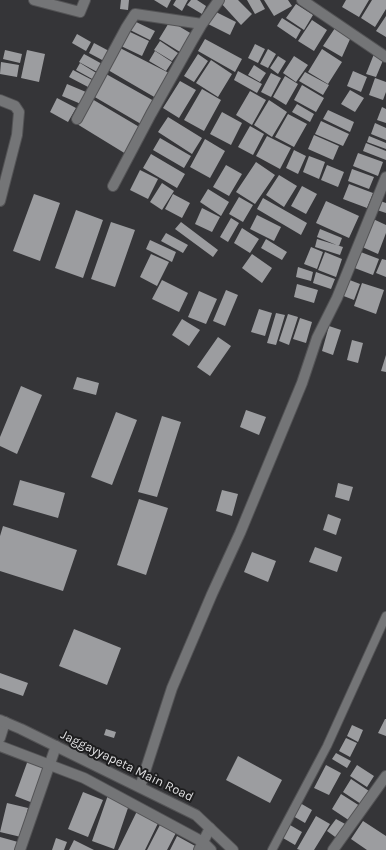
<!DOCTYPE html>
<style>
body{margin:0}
canvas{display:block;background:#353538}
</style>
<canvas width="386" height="850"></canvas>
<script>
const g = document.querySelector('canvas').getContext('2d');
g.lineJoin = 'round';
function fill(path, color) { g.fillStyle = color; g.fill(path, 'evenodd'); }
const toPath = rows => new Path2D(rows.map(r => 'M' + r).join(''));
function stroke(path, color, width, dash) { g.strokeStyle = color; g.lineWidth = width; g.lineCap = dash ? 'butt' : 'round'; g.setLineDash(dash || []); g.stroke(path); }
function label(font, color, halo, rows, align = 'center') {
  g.font = font + ' Karla,sans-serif'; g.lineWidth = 4; g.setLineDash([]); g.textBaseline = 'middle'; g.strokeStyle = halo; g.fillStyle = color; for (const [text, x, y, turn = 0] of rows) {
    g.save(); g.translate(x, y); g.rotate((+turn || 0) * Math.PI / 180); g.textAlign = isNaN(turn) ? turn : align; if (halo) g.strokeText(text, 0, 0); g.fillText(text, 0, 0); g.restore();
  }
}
fill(toPath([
 [121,0,129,0,128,10,120,9],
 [154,0,171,0,167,8],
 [176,0,188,0,182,11,173,5],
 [191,0,197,0,206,6,202,14,187,5],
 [222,0,238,0,252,14,241,25,220,2],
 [247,0,260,0,265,9,255,14],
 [264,0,288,0,292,6,274,16],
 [346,0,369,0,359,17,342,7],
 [372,0,386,0,386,9,375,27,361,18],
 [296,4,313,15,304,30,286,18],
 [214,11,236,22,230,35,208,24],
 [386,16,386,37,376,31],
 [282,18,301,30,296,39,277,26],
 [312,20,327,30,314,51,298,41],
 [134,21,155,31,150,40,130,30],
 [170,21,192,34,180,52,159,39],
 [335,28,351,37,342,57,323,46],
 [128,31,149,41,142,56,121,46],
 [77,34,91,42,86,51,72,43],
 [205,39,242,59,235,72,198,51],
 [160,41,178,53,172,61,154,50],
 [94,43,109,51,104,61,89,53],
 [255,44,265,49,258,63,248,58],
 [120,48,169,73,156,98,108,70],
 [268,49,276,54,268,68,260,64],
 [322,49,342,62,328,84,308,72],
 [5,50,22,54,20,63,3,59],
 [27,50,45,54,39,82,21,78],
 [155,51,172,62,166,71,149,61],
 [84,54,104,65,99,73,79,62],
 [198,54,208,61,194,82,184,76],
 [374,54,384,58,376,77,366,74],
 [278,56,286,61,278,74,270,68],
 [294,56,308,65,296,82,283,73],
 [211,60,232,74,218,97,196,83],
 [1,62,19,65,17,77,0,74],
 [80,63,98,74,94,80,76,70],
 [254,65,266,73,260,82,248,75],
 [73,70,94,81,90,88,69,77],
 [238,71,262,84,257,93,234,80],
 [353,71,367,77,361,92,347,86],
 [305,72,329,85,323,95,299,81],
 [271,73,281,78,271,97,261,92],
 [106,74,154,101,141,124,93,96],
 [285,76,298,84,286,105,273,97],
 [375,78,386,82,386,92,383,100,369,95],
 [180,81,196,90,179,118,163,108],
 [67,84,86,92,81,104,62,96],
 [302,85,324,98,316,112,294,100],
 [202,89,221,100,204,131,184,120],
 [350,90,364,98,355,112,341,104],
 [250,91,266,100,252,125,236,115],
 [57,98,76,108,68,122,50,112],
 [92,99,141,128,126,154,77,124],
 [269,100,287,112,272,137,254,125],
 [297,104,314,114,310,122,292,112],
 [382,107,386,109,386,123,377,120],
 [328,110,354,122,350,132,323,119],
 [222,112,242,123,231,145,210,134],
 [288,114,307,124,294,147,275,137],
 [168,117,202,138,192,154,158,132],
 [321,121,349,134,343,146,315,134],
 [375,123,386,128,386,140,371,134],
 [250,126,264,134,253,155,238,147],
 [314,135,339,146,333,160,308,149],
 [267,136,291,148,280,169,256,156],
 [369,136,386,143,386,149,367,142],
 [160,138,191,156,184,168,153,150],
 [205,139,225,151,210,178,190,167],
 [366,143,386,151,386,160,363,151],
 [294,150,306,156,298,174,286,168],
 [358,153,383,162,378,176,353,166],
 [151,154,185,174,177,188,143,168],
 [309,156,325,162,319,179,303,172],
 [256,162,275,175,255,204,236,192],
 [226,165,242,174,229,196,213,187],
 [327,165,344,172,338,187,321,180],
 [352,169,374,177,369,189,348,181],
 [140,170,158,179,148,199,130,190],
 [279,175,297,186,284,207,266,195],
 [162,183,174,191,162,210,150,202],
 [349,184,373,193,367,208,343,199],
 [302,186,317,194,306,214,291,206],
 [208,189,229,202,221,216,200,202],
 [34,194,60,203,40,261,13,251],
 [173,194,190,203,182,218,165,209],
 [239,197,253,205,243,222,229,214],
 [263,198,307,223,301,235,257,209],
 [326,201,359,216,349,238,316,223],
 [380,201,386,203,386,213,377,210],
 [202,208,220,217,212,232,195,224],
 [76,210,103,220,83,278,55,268],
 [257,215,281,227,274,241,250,229],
 [231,218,239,223,228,242,220,237],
 [371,218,386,225,386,233,378,254,360,246],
 [111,222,135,230,115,287,91,279],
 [181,222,218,250,213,257,175,229],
 [242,228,259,239,250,253,234,243],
 [320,229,342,238,339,246,317,237],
 [166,233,188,245,183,253,161,241],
 [266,239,287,252,282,260,261,248],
 [317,239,343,247,340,255,315,247],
 [150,240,176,252,172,262,146,249],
 [311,247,323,252,317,269,304,264],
 [358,251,379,259,373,275,352,267],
 [325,252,342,259,336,277,318,270],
 [151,254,169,262,157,286,140,277],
 [252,254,272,268,262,283,242,268],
 [382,259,386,260,386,277,376,273],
 [298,267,313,272,311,281,296,277],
 [316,272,335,279,331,289,313,283],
 [347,279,360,284,354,300,341,295],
 [162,280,188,293,179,312,152,299],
 [362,283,384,290,376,314,354,306],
 [297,284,318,290,314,303,294,297],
 [226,290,238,295,225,326,213,321],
 [199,291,217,299,206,324,188,317],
 [259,309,272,313,265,336,251,332],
 [276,313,285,315,276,345,267,343],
 [288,314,298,317,289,345,279,341],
 [300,318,312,322,306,343,293,339],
 [182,319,200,330,189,346,172,335],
 [329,326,341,330,333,355,322,351],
 [218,337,231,346,210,376,197,367],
 [352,340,363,343,358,363,347,360],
 [386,355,386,372,381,371],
 [77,377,99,383,96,395,73,389],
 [21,386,42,395,17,454,0,446,0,437],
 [246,410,266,417,259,435,240,427],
 [116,412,137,420,112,485,91,477],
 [162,416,181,422,157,497,138,492],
 [20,480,65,493,58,518,13,505],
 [338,483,353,487,349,501,335,497],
 [222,490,238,494,232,516,216,511],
 [139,499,168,508,146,575,117,565],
 [328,514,341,519,336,535,323,530],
 [3,526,77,550,63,591,0,571,0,536],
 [315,547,342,557,337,572,309,562],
 [252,552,276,561,268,582,244,572],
 [74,629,121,648,107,685,59,666],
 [0,673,28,683,23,696,0,688],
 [385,719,386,719,386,736,378,733],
 [352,725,363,730,358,742,347,736],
 [106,729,116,732,114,738,104,735],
 [346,738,357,743,350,757,339,751],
 [336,753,351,761,347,768,332,759],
 [238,756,282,780,270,803,226,780],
 [28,760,47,767,33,803,15,796],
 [326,765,341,773,329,795,314,788],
 [357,765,374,776,367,787,350,776],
 [351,779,369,791,361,804,343,792],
 [83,792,103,800,88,837,68,829],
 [341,794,360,806,350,821,332,809],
 [108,795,130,802,114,849,92,841],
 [7,803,28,808,21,837,0,832],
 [300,803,312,810,305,823,293,816],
 [139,807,161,817,145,850,118,850],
 [316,816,330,824,314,850,300,850,297,849],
 [163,819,179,827,167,850,147,850],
 [336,819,347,825,338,839,327,831],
 [363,821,386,836,386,850,367,850,351,839],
 [290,825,302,832,295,845,283,838],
 [177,836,197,847,195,850,170,850],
 [0,837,18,842,16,850,0,850],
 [56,838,67,842,64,850,52,850],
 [74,840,94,850,69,850]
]), '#9c9da0');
const lane = toPath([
 [272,850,327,746,386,616]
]);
const street = toPath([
 [34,0,80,12,85,0],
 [302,0,386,57],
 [0,100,15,106,19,112,17,135,0,201],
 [77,119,126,28,135,14,202,24],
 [113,186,151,114,192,41,202,24,219,0],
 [0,738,5,722],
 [140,787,172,688,212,594,240,533,302,383,317,338,337,298,386,177],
 [20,850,56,746],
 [199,850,210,828],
 [333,850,386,776]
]);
const secondary = toPath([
 [0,720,21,729,196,815,233,850],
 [0,746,84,778,203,842,211,850]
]);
stroke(lane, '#535355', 10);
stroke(street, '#535355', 12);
stroke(secondary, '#535355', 12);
stroke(lane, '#747577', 8);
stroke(street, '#747577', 10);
stroke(secondary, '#747577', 10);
label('13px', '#dfdfe1', '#1d1d1e', [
 ["Jaggayyapeta Main Road",127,766,26]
]);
</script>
